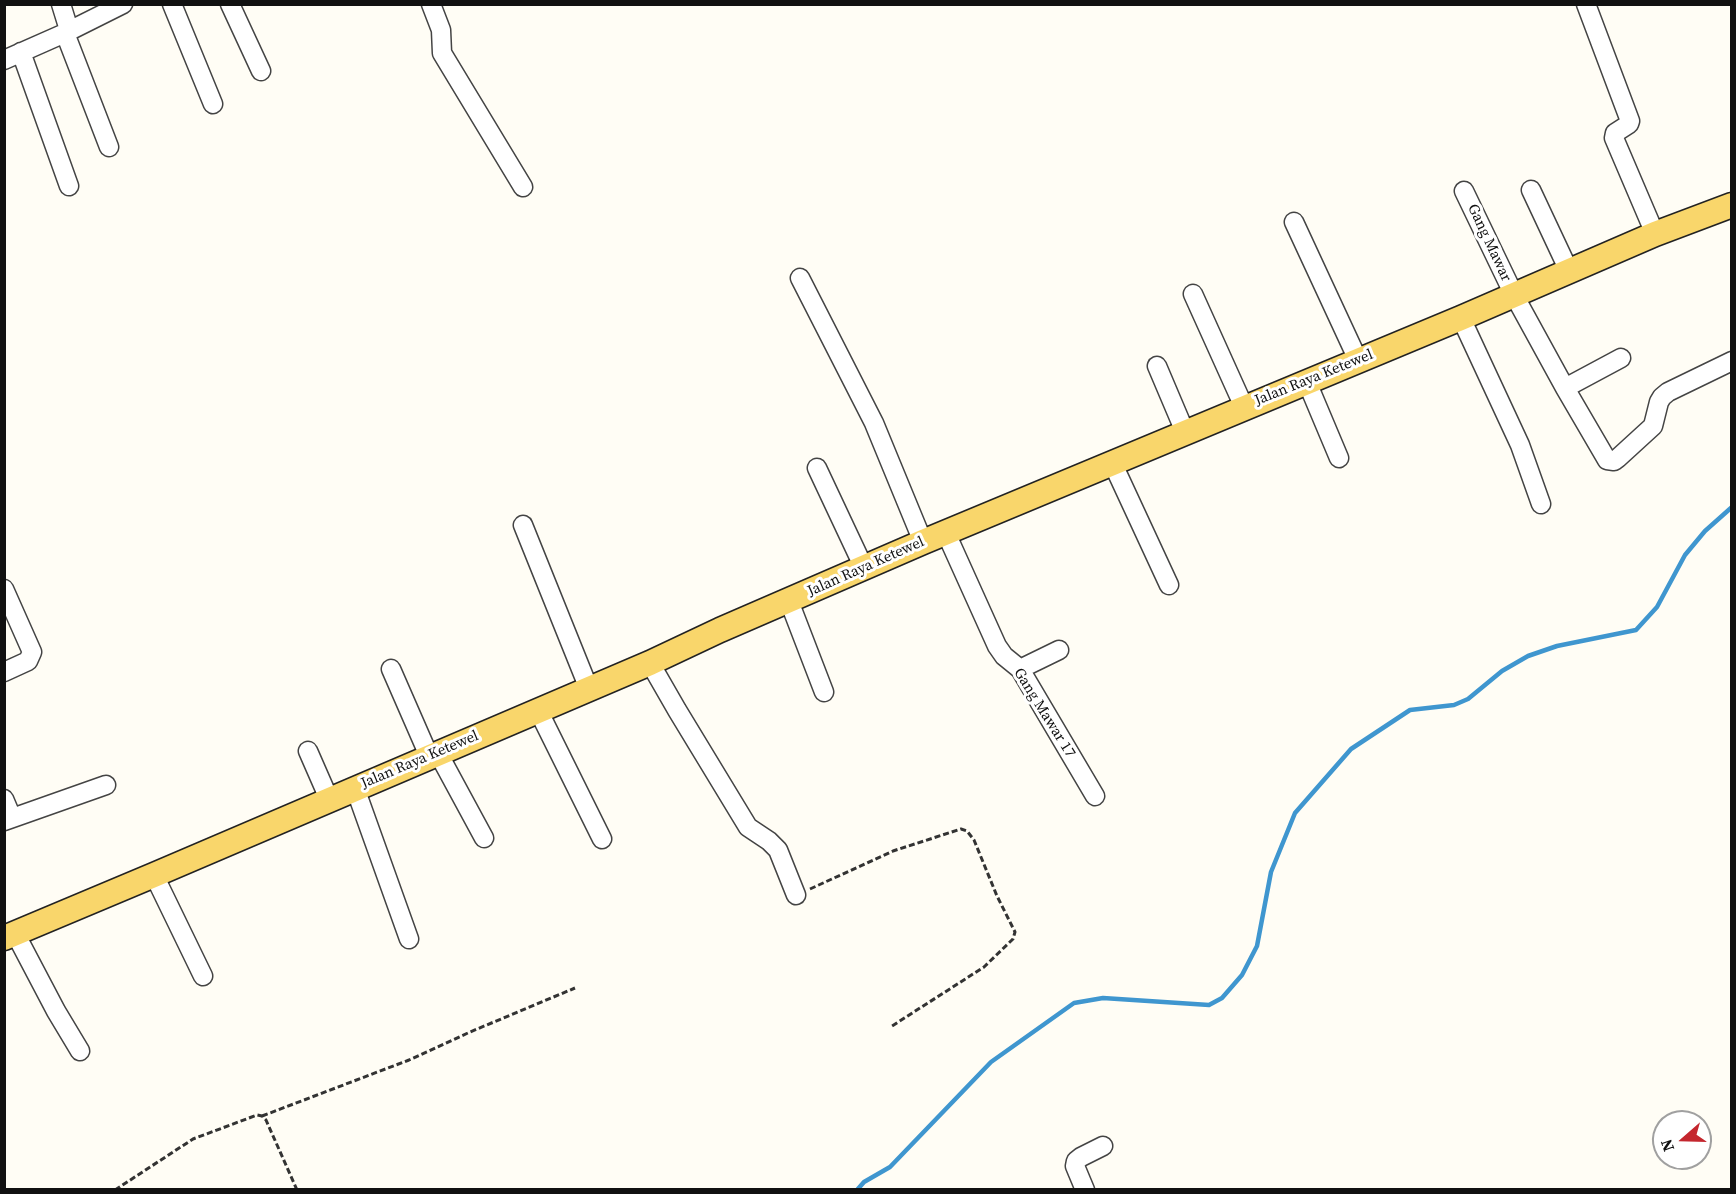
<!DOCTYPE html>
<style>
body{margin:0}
#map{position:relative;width:1736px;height:1194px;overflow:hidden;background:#fffdf5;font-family:"Source Serif 4",serif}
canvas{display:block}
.frame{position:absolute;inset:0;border:6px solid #111;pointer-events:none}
.north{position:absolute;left:1652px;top:1110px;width:60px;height:60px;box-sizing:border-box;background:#fff;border:2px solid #a0a0a0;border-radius:50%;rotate:250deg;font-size:16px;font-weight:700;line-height:24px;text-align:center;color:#111}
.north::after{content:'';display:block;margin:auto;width:21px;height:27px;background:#c4262e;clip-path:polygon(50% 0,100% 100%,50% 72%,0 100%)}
</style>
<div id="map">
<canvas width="1736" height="1194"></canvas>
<div class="frame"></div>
<div class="north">N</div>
</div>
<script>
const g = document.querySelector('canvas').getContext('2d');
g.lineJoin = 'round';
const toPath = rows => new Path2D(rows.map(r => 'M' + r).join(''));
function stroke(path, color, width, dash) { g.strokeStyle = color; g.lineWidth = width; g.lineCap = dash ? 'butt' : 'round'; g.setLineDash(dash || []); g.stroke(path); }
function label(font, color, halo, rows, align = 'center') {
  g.font = font + ' "Source Serif 4",serif'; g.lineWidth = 6; g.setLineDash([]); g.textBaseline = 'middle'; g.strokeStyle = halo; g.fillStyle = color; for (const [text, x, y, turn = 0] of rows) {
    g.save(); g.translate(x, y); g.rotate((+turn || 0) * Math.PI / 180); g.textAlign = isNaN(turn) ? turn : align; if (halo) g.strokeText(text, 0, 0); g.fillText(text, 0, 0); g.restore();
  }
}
stroke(toPath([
 [857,1190,864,1182,890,1167,991,1062,1074,1003,1103,998,1209,1005,1222,998,1242,975,1257,946,1271,872,1295,813,1351,749,1410,710,1454,705,1468,699,1502,671,1528,656,1557,646,1636,630,1657,607,1685,555,1705,531,1732,507]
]), '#3f96cf', 4.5);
const minor = toPath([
 [61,4,69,30],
 [172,4,213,104],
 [230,4,261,71],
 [431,4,441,30,442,53,523,187],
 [1586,4,1630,121,1629,124,1615,133,1614,138,1655,234],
 [65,33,109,147],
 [21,52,69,186],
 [4,60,65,33,123,4],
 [1531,190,1569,271],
 [1464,191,1514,295,1565,388,1607,460,1614,461,1618,458,1653,426,1659,402,1662,397,1668,392,1732,361],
 [1294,222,1358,360],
 [800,278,874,423,923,542],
 [1193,294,1244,407],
 [1461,318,1520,445,1541,504],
 [1157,366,1185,432],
 [1307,382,1339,458],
 [1565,388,1621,358],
 [1112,462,1169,585],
 [817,468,864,568],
 [523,525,589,689],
 [946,533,997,646,1004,656,1020,669,1095,796],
 [4,589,32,652,28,661,4,672],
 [789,601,824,692],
 [650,663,677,710,748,827,769,841,778,850,796,895],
 [391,669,429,756],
 [1020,669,1059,650],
 [538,710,602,839],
 [308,751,329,799],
 [438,753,484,838],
 [355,788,409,939],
 [4,799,12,818],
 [4,821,106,785],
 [154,875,203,976],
 [15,933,56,1011,80,1051],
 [1085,1190,1075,1166,1076,1161,1081,1157,1103,1146]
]);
const major = toPath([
 [4,938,154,875,650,663,720,630,923,542,1461,318,1655,234,1732,205]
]);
stroke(minor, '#444', 21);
stroke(major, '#222', 27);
stroke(toPath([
 [810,889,893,851,961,829,967,831,974,840,997,896,1015,932,1013,939,984,967,892,1026],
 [262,1116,409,1060,470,1032,575,988],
 [115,1190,193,1139,257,1115,262,1116,266,1120,297,1190]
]), '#333', 3, [6, 3]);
stroke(minor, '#fff', 18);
stroke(major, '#f9d66b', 24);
label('15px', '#111', '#fff', [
 ["Gang Mawar",1489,243,65],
 ["Jalan Raya Ketewel",1314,378,-22],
 ["Jalan Raya Ketewel",866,567,-24],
 ["Gang Mawar 17",1044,713,58],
 ["Jalan Raya Ketewel",420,760,-23]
]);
</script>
